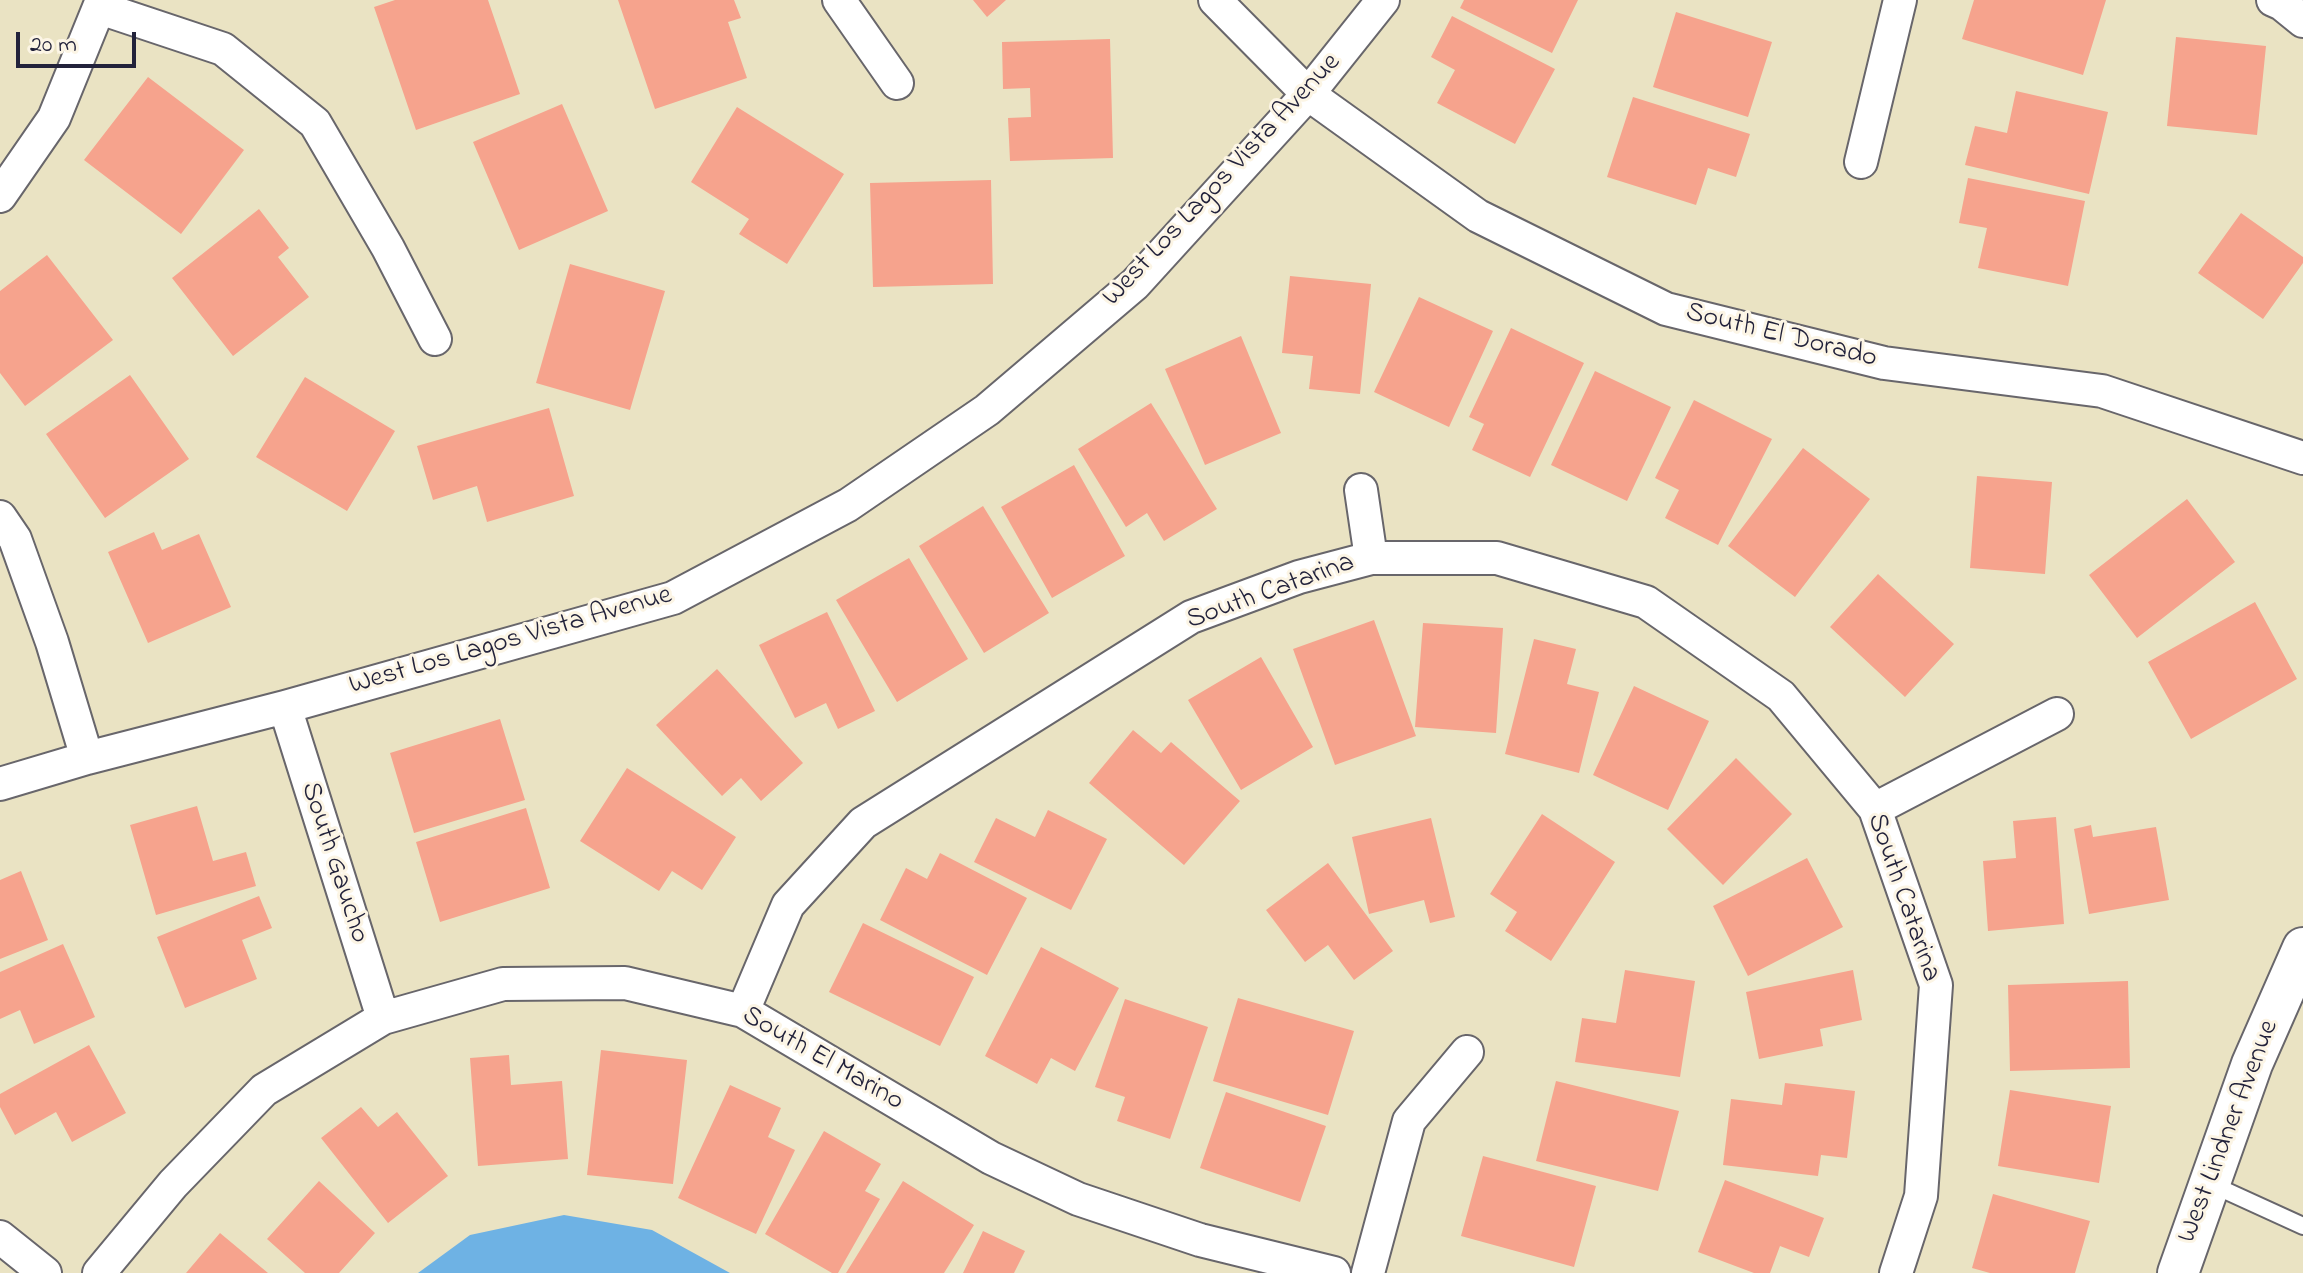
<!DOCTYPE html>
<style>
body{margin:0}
#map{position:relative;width:2303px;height:1273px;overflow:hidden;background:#eae3c3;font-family:"Indie Flower",sans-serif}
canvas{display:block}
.scale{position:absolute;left:16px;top:32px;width:120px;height:36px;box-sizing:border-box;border:4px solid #22223b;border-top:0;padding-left:10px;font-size:24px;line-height:28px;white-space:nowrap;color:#22223b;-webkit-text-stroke:6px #fcf5e5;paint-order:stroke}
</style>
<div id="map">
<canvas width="2303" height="1273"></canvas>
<div class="scale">20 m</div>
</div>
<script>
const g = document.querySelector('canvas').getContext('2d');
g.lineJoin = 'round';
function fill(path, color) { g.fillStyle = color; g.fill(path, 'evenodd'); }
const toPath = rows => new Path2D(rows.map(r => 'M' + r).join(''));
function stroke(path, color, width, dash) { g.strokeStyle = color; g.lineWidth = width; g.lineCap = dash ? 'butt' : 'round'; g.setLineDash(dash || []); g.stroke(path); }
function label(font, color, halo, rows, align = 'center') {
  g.font = font + ' "Indie Flower",sans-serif'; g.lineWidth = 6; g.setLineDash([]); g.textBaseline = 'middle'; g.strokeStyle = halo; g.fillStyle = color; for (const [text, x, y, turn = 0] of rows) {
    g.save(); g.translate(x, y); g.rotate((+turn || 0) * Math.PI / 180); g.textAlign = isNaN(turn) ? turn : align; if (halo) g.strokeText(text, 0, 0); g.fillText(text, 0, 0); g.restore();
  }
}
fill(toPath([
 [564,1215,652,1230,730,1273,418,1273,470,1235]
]), '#6eb2e4');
fill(toPath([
 [395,0,488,0,520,94,416,130,374,7],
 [618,0,734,0,741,18,728,22,747,78,655,109],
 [973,0,1006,0,987,17],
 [1464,0,1578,0,1552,53,1460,8],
 [1974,0,2106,0,2083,75,1962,39],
 [1676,12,1772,42,1748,117,1653,87],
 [1452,16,1555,69,1515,144,1437,103,1455,70,1431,57],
 [2176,37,2266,46,2257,135,2167,126],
 [1110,39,1113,158,1010,161,1008,118,1031,117,1030,88,1003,89,1002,42],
 [148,77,244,150,181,234,84,160],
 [2016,91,2108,112,2089,194,1965,165,1975,126,2007,133],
 [1633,97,1750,134,1736,177,1708,168,1696,205,1607,177],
 [562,104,608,211,519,250,473,142],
 [737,107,844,174,787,264,739,234,749,219,691,182],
 [1968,178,2085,201,2068,286,1978,268,1987,228,1959,223],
 [991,180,993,284,873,287,870,183],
 [259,209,289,248,278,257,309,297,233,356,172,278],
 [2241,213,2303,257,2303,263,2263,319,2198,273],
 [47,255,113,340,25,406,0,373,0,291],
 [570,264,665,291,630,410,536,383],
 [1290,276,1371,284,1360,394,1309,389,1313,356,1282,353],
 [1419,297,1493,331,1449,427,1374,392],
 [1511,328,1584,363,1530,477,1472,450,1484,424,1469,417],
 [1241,336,1281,433,1205,465,1165,369],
 [1595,371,1671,407,1627,501,1551,465],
 [130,375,189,459,105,518,46,434],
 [305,377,395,431,347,511,256,457],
 [1694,400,1772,439,1718,545,1665,518,1679,490,1655,478],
 [1151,403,1217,509,1164,541,1147,513,1126,527,1078,449],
 [549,408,574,496,487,522,477,486,433,500,417,446],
 [1803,448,1870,499,1795,597,1728,546],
 [1074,465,1125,556,1052,598,1001,507],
 [1977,476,2052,482,2045,574,1970,568],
 [2187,499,2235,562,2137,638,2089,575],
 [983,506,1049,613,984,653,919,546],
 [154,532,162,550,199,534,231,607,148,643,108,552],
 [909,558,968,659,897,702,836,600],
 [1878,574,1954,644,1905,697,1830,627],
 [2255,602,2297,679,2191,739,2148,662],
 [827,612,875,711,838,729,826,703,795,718,759,645],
 [1374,620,1416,736,1335,765,1293,649],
 [1423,623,1503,628,1496,733,1415,727],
 [1534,639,1576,649,1567,684,1599,692,1579,773,1505,754],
 [1261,657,1313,747,1241,790,1188,700],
 [717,669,803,763,761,801,741,778,722,796,656,725],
 [1634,686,1709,721,1668,810,1593,775],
 [500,719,525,800,414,833,390,753],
 [1133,730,1161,753,1171,742,1240,801,1184,865,1089,783],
 [1736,758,1792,814,1723,885,1667,829],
 [627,768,736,837,702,890,672,871,659,891,580,841],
 [197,806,213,861,246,852,256,886,156,915,130,825],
 [526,808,550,888,440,922,416,842],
 [1048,810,1107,839,1071,910,974,862,996,818,1035,837],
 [1542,814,1615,862,1551,961,1505,931,1517,912,1490,894],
 [2056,817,2064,924,1988,931,1983,861,2016,858,2013,821],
 [1431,818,1455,917,1430,923,1424,900,1369,914,1352,837],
 [2091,825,2093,837,2156,827,2169,900,2089,914,2074,829],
 [940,853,1027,898,987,975,880,920,906,868,927,879],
 [1807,858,1843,927,1748,976,1713,906],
 [1328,863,1393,951,1354,980,1328,945,1305,962,1266,910],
 [21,871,48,940,0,959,0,880],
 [259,896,272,928,242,940,257,979,185,1008,157,937],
 [863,923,974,977,940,1046,829,992],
 [63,944,95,1017,34,1044,20,1010,0,1019,0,972],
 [1041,947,1119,988,1075,1071,1051,1058,1037,1084,985,1056],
 [1625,970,1695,981,1680,1077,1575,1062,1582,1018,1616,1023],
 [1853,970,1862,1020,1820,1029,1823,1046,1759,1059,1746,992],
 [2128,981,2130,1068,2010,1071,2008,985],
 [1238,998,1354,1031,1328,1115,1213,1081],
 [1125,999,1208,1027,1170,1139,1117,1121,1125,1097,1095,1087],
 [89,1045,126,1113,72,1142,56,1112,15,1135,0,1107,0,1094],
 [601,1050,687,1060,673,1184,587,1175],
 [509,1055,511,1085,562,1081,568,1159,478,1166,470,1058],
 [1556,1081,1679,1111,1658,1191,1536,1161],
 [1785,1083,1855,1091,1847,1158,1821,1155,1818,1176,1723,1165,1731,1099,1782,1105],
 [730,1085,781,1108,768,1137,795,1150,756,1234,678,1198],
 [2010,1090,2111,1106,2099,1183,1998,1166],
 [1226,1092,1326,1126,1300,1202,1200,1168],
 [361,1107,378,1127,397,1112,448,1176,388,1223,321,1138],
 [824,1131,881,1164,865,1191,880,1199,838,1273,832,1273,765,1234],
 [1483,1156,1596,1186,1574,1267,1461,1236],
 [1725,1180,1824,1218,1809,1257,1780,1246,1770,1273,1754,1273,1698,1252],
 [319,1181,375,1233,339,1273,305,1273,267,1239],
 [903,1181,974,1225,944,1273,846,1273],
 [1993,1194,2090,1221,2075,1273,1990,1273,1972,1268],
 [983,1231,1025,1251,1014,1273,963,1273],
 [220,1233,268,1273,186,1273]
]), '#f6a38d');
const service = toPath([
 [2211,1184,2303,1226]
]);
const minor = toPath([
 [839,0,897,83],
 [1215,0,1308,94,1478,216,1666,309,1884,363,2102,391,2303,458],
 [2273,0,2282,4,2303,21],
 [100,8,223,49,315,123,388,248,435,339],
 [1861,162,1900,0],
 [0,196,54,118,102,0],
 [1361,490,1371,558],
 [0,517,15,539,52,642,87,758],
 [285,707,383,1018],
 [0,784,87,758,285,707,673,598,848,505,987,410,1135,284,1308,94,1383,0],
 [1875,809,2057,714],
 [743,1011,788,905,863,823,1191,617,1299,577,1371,558,1497,558,1646,602,1781,696,1875,809,1936,985,1921,1196,1896,1273],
 [0,1237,45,1273],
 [99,1273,173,1184,264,1090,383,1018,503,984,625,983,743,1011,991,1158,1078,1199,1200,1240,1334,1273],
 [1368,1273,1409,1121,1467,1052]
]);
const tertiary = toPath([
 [2178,1273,2252,1064,2303,948]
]);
stroke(service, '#68666b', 20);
stroke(minor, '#68666b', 36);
stroke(tertiary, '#68666b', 44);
stroke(service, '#fff', 16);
stroke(minor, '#fff', 32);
stroke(tertiary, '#fff', 40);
label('28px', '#22223b', '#fcf5e5', [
 ["West Los Lagos Vista Avenue",1223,181,-47],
 ["South El Dorado",1781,337,14],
 ["South Catarina",1271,593,-20],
 ["West Los Lagos Vista Avenue",511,642,-16],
 ["South Gaucho",333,863,72],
 ["South Catarina",1902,898,71],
 ["South El Marino",822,1060,30],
 ["West Lindner Avenue",2230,1132,-69]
]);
</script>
